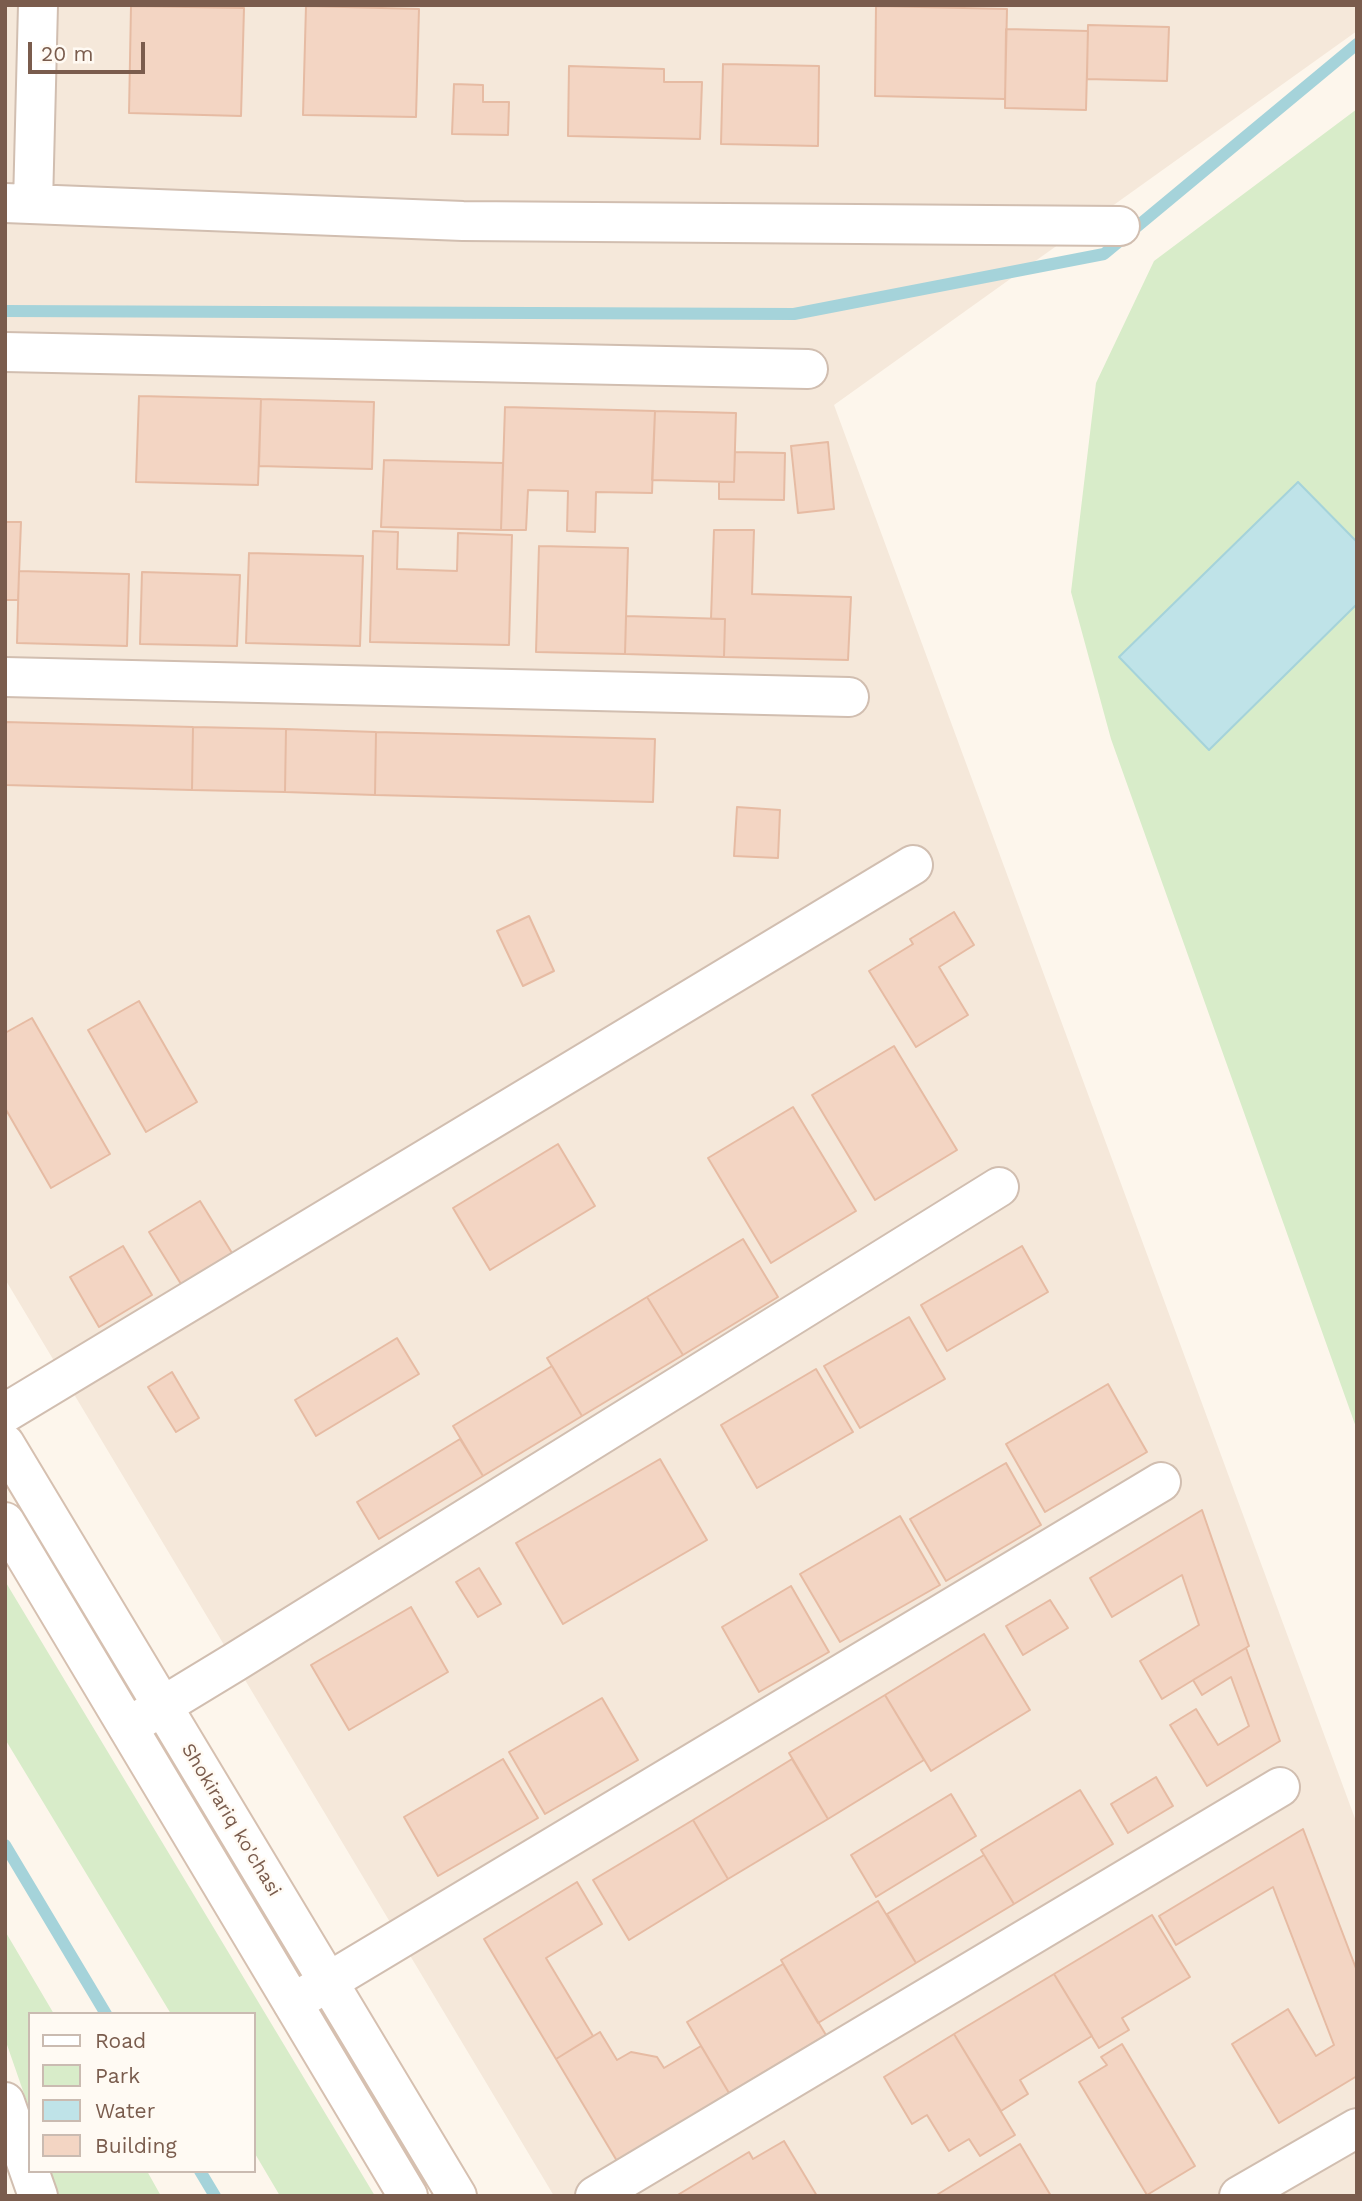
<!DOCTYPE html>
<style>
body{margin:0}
#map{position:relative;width:1362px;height:2201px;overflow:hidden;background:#fdf6ec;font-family:"Work Sans",sans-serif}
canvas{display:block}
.frame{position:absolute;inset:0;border:7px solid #7a5c4d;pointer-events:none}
.legend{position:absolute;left:28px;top:2012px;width:228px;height:161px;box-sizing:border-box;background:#fffaf3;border:2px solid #cabbb1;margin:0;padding:9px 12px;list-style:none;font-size:21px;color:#7a5c4d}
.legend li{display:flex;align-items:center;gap:14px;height:35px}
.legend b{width:35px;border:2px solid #cabbb1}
.scale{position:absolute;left:28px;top:42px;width:117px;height:32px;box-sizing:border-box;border:4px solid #7a5c4d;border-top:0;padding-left:9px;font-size:21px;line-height:24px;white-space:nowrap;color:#7a5c4d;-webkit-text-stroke:5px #fffaf3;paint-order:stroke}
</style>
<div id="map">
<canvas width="1362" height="2201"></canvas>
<div class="frame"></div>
<ul class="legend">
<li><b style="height:9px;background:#fff"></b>Road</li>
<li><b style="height:19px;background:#d8ecc9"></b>Park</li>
<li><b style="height:19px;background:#bfe3e8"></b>Water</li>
<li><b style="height:19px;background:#f3d5c3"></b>Building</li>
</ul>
<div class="scale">20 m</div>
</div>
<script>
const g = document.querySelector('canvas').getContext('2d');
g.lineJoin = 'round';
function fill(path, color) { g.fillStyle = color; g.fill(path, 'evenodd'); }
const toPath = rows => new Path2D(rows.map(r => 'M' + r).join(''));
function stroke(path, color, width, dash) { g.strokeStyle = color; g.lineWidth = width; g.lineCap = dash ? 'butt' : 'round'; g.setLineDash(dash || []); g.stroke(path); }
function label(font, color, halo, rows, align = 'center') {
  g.font = font + ' "Work Sans",sans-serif'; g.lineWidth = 5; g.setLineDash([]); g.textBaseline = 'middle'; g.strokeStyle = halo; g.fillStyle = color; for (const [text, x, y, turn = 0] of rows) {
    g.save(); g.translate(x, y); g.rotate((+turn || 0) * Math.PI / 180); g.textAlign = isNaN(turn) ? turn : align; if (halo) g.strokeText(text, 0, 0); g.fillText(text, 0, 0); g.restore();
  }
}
fill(toPath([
 [5,5,1357,5,1357,31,834,405,1357,1824,1357,2196,554,2196,5,1279]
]), '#f5e8da');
fill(toPath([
 [1357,109,1357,1430,1111,739,1071,592,1096,383,1154,261],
 [5,1581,375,2196,280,2196,254,2152,254,2014,171,2014,5,1739],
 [5,1931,54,2014,30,2014,30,2111,5,2039],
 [50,2171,147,2171,161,2196,59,2196]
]), '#d8ecc9');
const water = toPath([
 [1298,482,1357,542,1357,604,1209,750,1119,657,1298,482]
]);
fill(water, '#bfe3e8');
stroke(water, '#a5d3da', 2);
stroke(toPath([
 [5,311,794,314,1104,254,1357,44],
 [5,1845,106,2014],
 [200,2171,215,2196]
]), '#a5d3da', 12);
const building = toPath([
 [131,6,244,8,241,116,129,113,131,6],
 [306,6,419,9,416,117,303,115,306,6],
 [876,6,1007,9,1005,99,875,96,876,6],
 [1088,25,1169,27,1167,81,1087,79,1088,25],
 [1006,29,1088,31,1086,110,1005,108,1006,29],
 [723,64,819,66,818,146,721,144,723,64],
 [569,66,664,69,664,82,702,82,700,139,568,136,569,66],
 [454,84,483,85,483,102,509,102,508,135,452,134,454,84],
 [139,396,261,399,258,485,136,482,139,396],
 [261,399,374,402,372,469,259,466,261,399],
 [505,407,655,411,652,493,596,492,595,532,567,531,568,491,528,490,526,530,501,530,505,407],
 [655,411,736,413,734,482,652,480,655,411],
 [828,442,834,509,798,513,791,446,828,442],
 [735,452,785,453,784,500,719,499,719,482,734,482,735,452],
 [384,460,503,463,501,530,381,527,384,460],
 [5,522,21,522,18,600,5,600,5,522],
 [714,530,754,530,752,594,851,597,848,660,724,657,725,619,711,619,714,530],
 [373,531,398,532,397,569,457,571,458,533,512,535,509,645,370,642,373,531],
 [539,546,628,548,625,654,536,652,539,546],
 [249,553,363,556,360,646,246,643,249,553],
 [19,571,129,574,127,646,17,643,19,571],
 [142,572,240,575,237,646,140,644,142,572],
 [626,616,725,619,724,657,625,654,626,616],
 [5,722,193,727,192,790,5,785,5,722],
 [193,727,286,729,285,792,192,790,193,727],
 [286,729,376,732,375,795,285,792,286,729],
 [376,732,655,739,653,802,375,795,376,732],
 [737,807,780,810,778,858,734,856,737,807],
 [954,912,974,945,939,967,968,1015,916,1047,869,971,913,944,910,939,954,912],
 [529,916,554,971,523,986,497,931,529,916],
 [139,1001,197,1102,146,1132,88,1030,139,1001],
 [32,1018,110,1154,51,1188,5,1108,5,1033,32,1018],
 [894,1046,957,1150,875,1200,812,1095,894,1046],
 [793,1107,856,1211,771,1263,708,1158,793,1107],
 [558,1144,595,1206,490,1270,453,1208,558,1144],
 [200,1201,232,1253,181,1284,149,1232,200,1201],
 [743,1239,778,1297,683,1355,647,1297,743,1239],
 [123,1246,152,1295,99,1327,70,1277,123,1246],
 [1022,1246,1048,1292,947,1351,921,1305,1022,1246],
 [647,1297,683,1355,582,1416,547,1358,647,1297],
 [909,1317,945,1379,860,1428,824,1366,909,1317],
 [397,1338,419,1374,316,1436,295,1400,397,1338],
 [552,1366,582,1416,483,1476,453,1426,552,1366],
 [816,1369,853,1432,757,1488,721,1425,816,1369],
 [172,1372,199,1418,176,1432,148,1387,172,1372],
 [1108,1384,1147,1452,1045,1512,1006,1444,1108,1384],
 [460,1439,483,1476,379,1539,357,1502,460,1439],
 [660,1459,707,1540,563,1624,516,1543,660,1459],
 [1006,1463,1041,1525,946,1581,910,1519,1006,1463],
 [1202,1510,1249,1646,1162,1699,1140,1661,1199,1625,1182,1575,1112,1617,1090,1578,1202,1510],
 [900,1516,940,1585,840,1642,800,1574,900,1516],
 [479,1568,501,1604,478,1617,456,1582,479,1568],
 [791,1586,829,1652,759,1692,722,1627,791,1586],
 [1050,1600,1068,1628,1023,1655,1006,1626,1050,1600],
 [411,1607,448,1672,349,1730,311,1665,411,1607],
 [984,1634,1030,1710,931,1771,885,1695,984,1634],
 [1246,1648,1280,1741,1207,1786,1170,1725,1196,1709,1218,1745,1249,1726,1231,1677,1202,1695,1193,1680,1246,1648],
 [885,1695,924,1760,828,1819,789,1753,885,1695],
 [602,1698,638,1760,545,1814,509,1752,602,1698],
 [503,1759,538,1818,438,1876,404,1817,503,1759],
 [792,1759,828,1819,728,1879,693,1820,792,1759],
 [1156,1777,1173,1806,1128,1833,1111,1804,1156,1777],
 [1080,1790,1113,1844,1014,1904,981,1850,1080,1790],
 [951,1794,976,1836,876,1897,851,1855,951,1794],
 [693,1820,728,1879,629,1940,593,1880,693,1820],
 [1303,1829,1357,1971,1357,2076,1279,2123,1232,2044,1288,2009,1316,2056,1334,2045,1273,1887,1176,1945,1159,1916,1303,1829],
 [984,1855,1014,1904,916,1963,887,1914,984,1855],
 [577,1882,602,1924,546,1958,593,2036,556,2059,484,1939,577,1882],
 [878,1901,916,1963,818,2023,781,1960,878,1901],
 [1152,1915,1190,1977,1122,2018,1129,2030,1099,2048,1054,1974,1152,1915],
 [783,1964,826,2035,729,2093,687,2022,783,1964],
 [1054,1974,1092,2036,1020,2080,1028,2094,1001,2111,954,2034,1054,1974],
 [600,2032,617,2060,631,2052,657,2057,664,2068,701,2046,729,2093,617,2161,556,2059,600,2032],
 [954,2034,1015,2135,980,2156,969,2139,949,2151,927,2115,912,2124,884,2077,954,2034],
 [1122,2044,1195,2166,1147,2195,1079,2082,1107,2065,1101,2057,1122,2044],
 [784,2141,817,2196,676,2196,749,2152,753,2159,784,2141],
 [1020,2144,1051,2196,935,2196,1020,2144]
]);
fill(building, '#f3d5c3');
stroke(building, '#e6bba3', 2);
const minor = toPath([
 [5,203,463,221,1120,226],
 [33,204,38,5],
 [5,352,808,369],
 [5,677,849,697],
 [5,1413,913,865],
 [128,1727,235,1662,999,1187],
 [293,2003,1161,1482],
 [5,2102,38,2196],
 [595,2196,1280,1787],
 [1239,2196,1357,2128]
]);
const secondary = toPath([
 [5,1444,457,2196],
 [5,1522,408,2196]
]);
stroke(minor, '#d1beb0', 42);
stroke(secondary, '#d6c0b0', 42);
stroke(minor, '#fff', 38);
stroke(secondary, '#fff', 38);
label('19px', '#7a5c4d', '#fffaf3', [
 ["Shokirariq ko'chasi",231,1820,59]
]);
</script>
